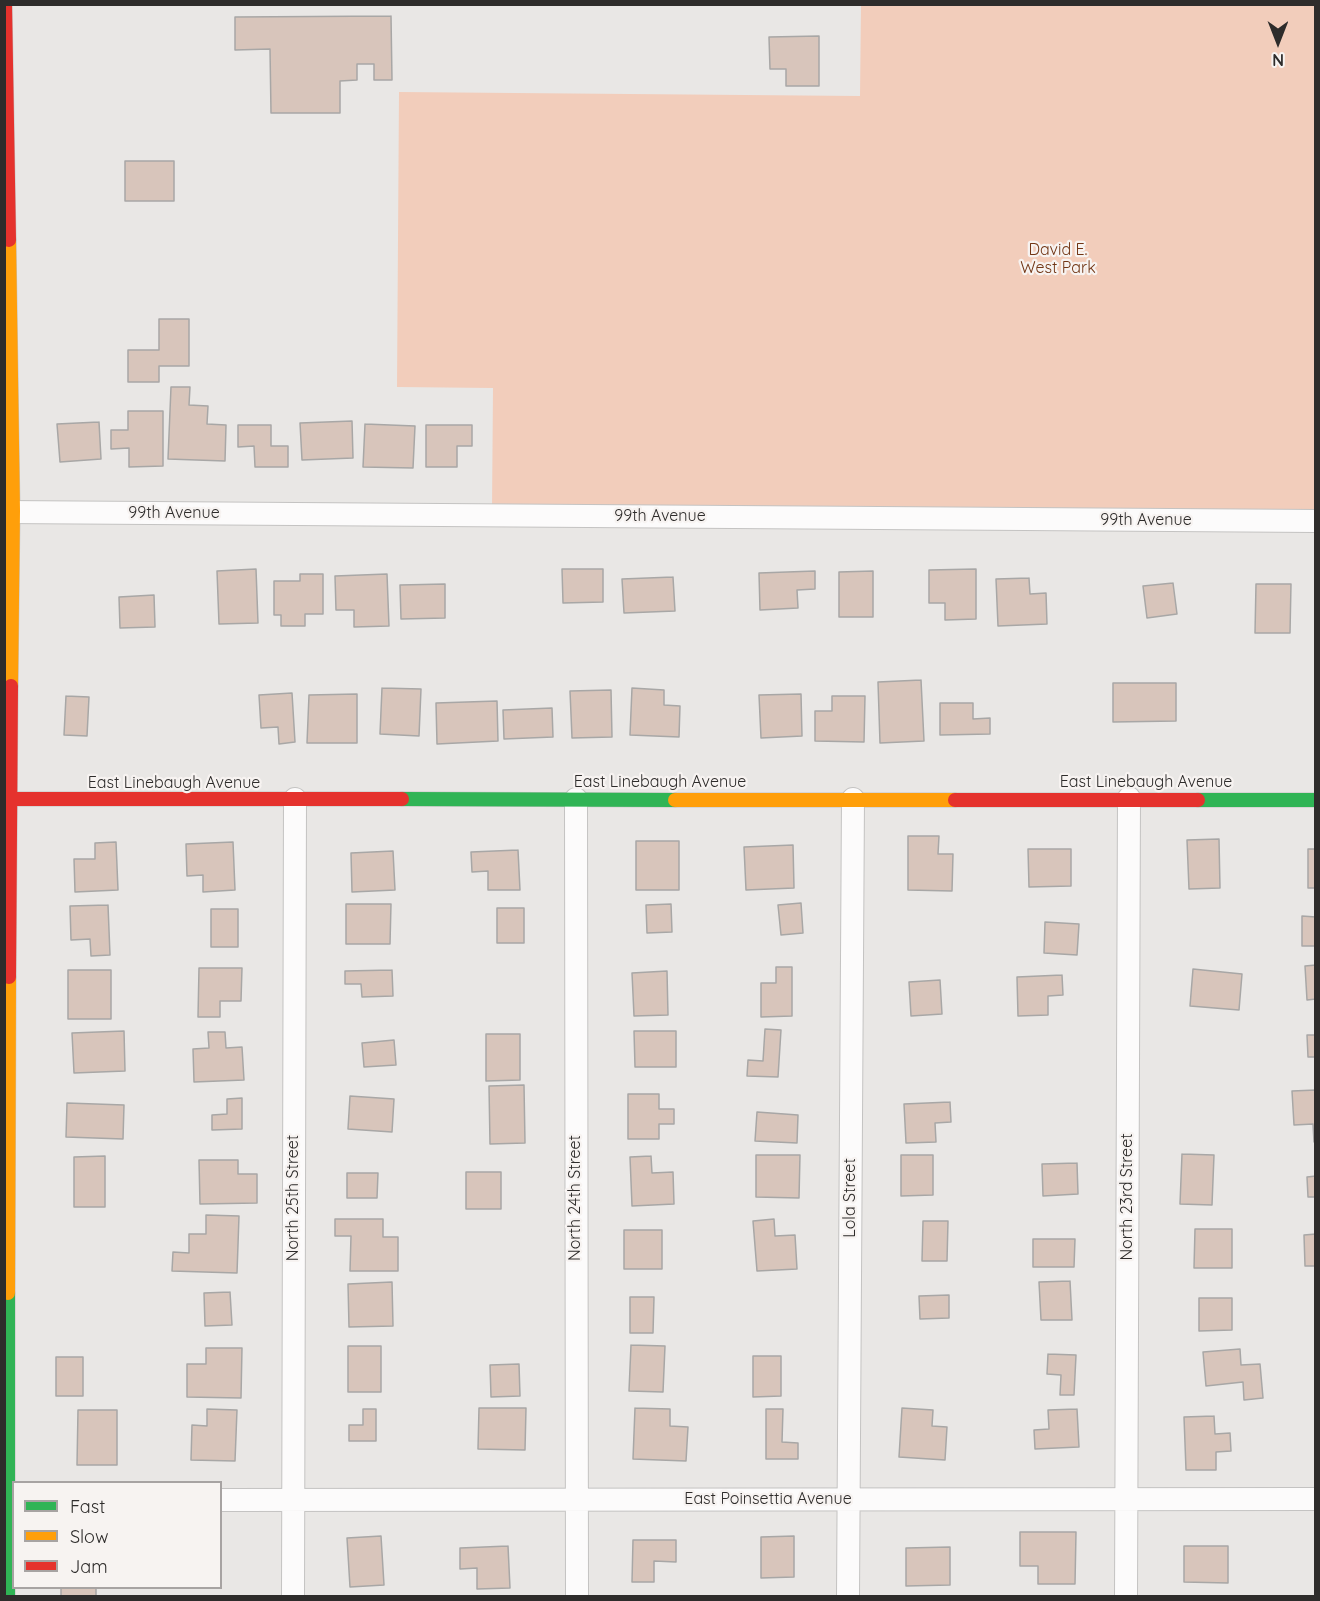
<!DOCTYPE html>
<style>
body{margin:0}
#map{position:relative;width:1320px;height:1601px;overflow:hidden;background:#e9e7e5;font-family:Quicksand,sans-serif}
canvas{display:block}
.frame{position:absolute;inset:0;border:6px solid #2e2c2b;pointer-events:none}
.legend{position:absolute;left:12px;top:1481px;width:210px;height:108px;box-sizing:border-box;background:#f7f3f1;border:2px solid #a7a3a2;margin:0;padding:8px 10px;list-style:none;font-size:18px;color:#2e2c2b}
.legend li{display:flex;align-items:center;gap:12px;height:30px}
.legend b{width:30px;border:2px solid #a7a3a2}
.north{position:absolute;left:1248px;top:12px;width:60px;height:60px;-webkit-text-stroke:4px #f7f3f1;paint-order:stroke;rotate:180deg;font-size:16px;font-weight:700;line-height:24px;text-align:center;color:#2e2c2b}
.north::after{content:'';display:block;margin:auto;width:21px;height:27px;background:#2e2c2b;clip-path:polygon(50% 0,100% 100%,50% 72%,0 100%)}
</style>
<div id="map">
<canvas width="1320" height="1601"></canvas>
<div class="frame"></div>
<ul class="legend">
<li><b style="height:8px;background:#30b455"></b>Fast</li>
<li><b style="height:8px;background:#ff9f0a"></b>Slow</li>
<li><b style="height:8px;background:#e5322d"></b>Jam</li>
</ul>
<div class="north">N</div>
</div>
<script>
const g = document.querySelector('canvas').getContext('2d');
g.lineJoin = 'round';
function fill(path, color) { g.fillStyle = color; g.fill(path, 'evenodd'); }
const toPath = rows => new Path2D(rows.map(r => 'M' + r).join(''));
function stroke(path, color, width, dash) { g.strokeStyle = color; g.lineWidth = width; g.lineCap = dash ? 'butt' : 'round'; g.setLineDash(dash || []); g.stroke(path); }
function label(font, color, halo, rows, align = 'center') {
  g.font = font + ' Quicksand,sans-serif'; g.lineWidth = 4.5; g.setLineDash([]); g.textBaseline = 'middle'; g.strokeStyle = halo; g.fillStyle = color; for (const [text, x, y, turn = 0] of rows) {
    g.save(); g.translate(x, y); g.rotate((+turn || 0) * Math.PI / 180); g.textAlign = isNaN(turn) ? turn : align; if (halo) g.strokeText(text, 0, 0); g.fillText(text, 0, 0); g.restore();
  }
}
fill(toPath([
 [861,5,1315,5,1315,515,492,510,493,388,397,387,399,92,860,96]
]), '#f2cdbb');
const building = toPath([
 [391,16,392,80,374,80,374,64,357,64,357,80,340,81,340,113,271,113,270,49,235,50,235,17,391,16],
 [819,36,819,86,786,86,786,69,770,69,769,37,819,36],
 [125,161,174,161,174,201,125,201,125,161],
 [159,319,189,319,189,366,159,366,159,382,128,382,128,350,159,350,159,319],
 [171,387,190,387,189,405,208,406,207,424,226,425,225,461,168,459,171,387],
 [128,411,163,411,163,466,129,467,129,448,111,449,111,430,128,430,128,411],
 [352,421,353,458,302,460,300,423,352,421],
 [99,422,101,459,60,462,57,424,99,422],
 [365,424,415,426,413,468,363,467,365,424],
 [238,425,271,425,271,446,288,446,288,467,255,467,254,446,238,447,238,425],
 [426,425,472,425,472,446,457,446,457,467,426,467,426,425],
 [256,569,258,623,219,624,217,571,256,569],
 [562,569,603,569,603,602,563,603,562,569],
 [976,569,976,619,945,620,945,603,929,603,929,570,976,569],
 [815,571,815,589,797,590,798,608,760,610,759,573,815,571],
 [873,571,873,617,839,617,839,572,873,571],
 [300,574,323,574,323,614,305,614,305,626,281,626,281,615,274,615,274,581,300,581,300,574],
 [387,574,389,626,354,627,354,610,336,610,335,576,387,574],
 [673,577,675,611,624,613,622,579,673,577],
 [1029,578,1030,594,1046,593,1047,624,998,626,996,579,1029,578],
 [1173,583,1177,614,1147,618,1143,586,1173,583],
 [445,584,445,618,401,619,400,585,445,584],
 [1256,584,1291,584,1290,633,1255,633,1256,584],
 [154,595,155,627,120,628,119,597,154,595],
 [921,680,924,741,880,743,878,682,921,680],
 [1113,683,1176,683,1176,721,1113,722,1113,683],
 [382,688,421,689,419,736,380,734,382,688],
 [632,688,664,690,664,705,680,706,679,737,630,735,632,688],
 [611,690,612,737,572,738,570,691,611,690],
 [292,693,295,742,279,744,278,727,261,728,259,695,292,693],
 [357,694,357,743,307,743,309,695,357,694],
 [801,694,802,736,761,738,759,695,801,694],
 [66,696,89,697,87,736,64,735,66,696],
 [832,696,865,696,864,742,815,741,815,711,832,711,832,696],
 [497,701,498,741,437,744,436,703,497,701],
 [940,703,973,703,973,719,990,718,990,734,940,735,940,703],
 [552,708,553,737,504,739,503,710,552,708],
 [908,836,939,836,938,854,953,854,952,891,908,890,908,836],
 [1219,839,1220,888,1189,889,1187,840,1219,839],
 [636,841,679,841,679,890,636,890,636,841],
 [116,842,118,890,75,892,74,859,95,859,95,843,116,842],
 [233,842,235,890,203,892,203,875,187,876,186,844,233,842],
 [793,845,794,888,746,890,744,847,793,845],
 [1028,849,1071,849,1071,886,1029,887,1028,849],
 [1308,849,1316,849,1316,888,1308,888,1308,849],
 [518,850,520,890,488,890,488,871,472,872,471,852,518,850],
 [393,851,395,890,352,892,351,853,393,851],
 [801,903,803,933,781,935,778,905,801,903],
 [346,904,391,904,390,944,346,944,346,904],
 [671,904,672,932,647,933,646,905,671,904],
 [108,905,110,955,91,956,90,939,71,940,70,906,108,905],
 [497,908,524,908,524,943,497,943,497,908],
 [211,909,238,909,238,947,211,947,211,909],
 [1302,916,1316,917,1316,946,1302,946,1302,916],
 [1045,922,1079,924,1077,955,1044,953,1045,922],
 [1316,965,1316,999,1307,1000,1305,966,1316,965],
 [776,967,792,967,792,1016,761,1017,761,983,776,983,776,967],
 [199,968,242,968,241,1001,220,1001,220,1017,198,1017,199,968],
 [1193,969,1242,974,1239,1010,1190,1006,1193,969],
 [68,970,111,970,111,1019,68,1019,68,970],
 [392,970,393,996,362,997,361,984,345,984,345,971,392,970],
 [667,971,668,1015,634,1016,632,973,667,971],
 [1062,975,1063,995,1048,996,1048,1015,1018,1016,1017,977,1062,975],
 [940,980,942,1014,911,1016,909,982,940,980],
 [765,1029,781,1030,778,1077,747,1076,748,1060,763,1061,765,1029],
 [124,1031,125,1071,74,1073,72,1033,124,1031],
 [634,1031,676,1031,676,1067,635,1067,634,1031],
 [208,1032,225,1032,226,1048,242,1047,244,1080,194,1082,193,1049,209,1048,208,1032],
 [486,1034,520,1034,520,1080,486,1081,486,1034],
 [1307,1035,1316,1035,1316,1057,1308,1057,1307,1035],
 [394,1040,396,1065,364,1067,362,1043,394,1040],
 [524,1085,525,1143,490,1144,489,1086,524,1085],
 [1316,1090,1316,1142,1314,1142,1313,1124,1294,1125,1292,1091,1316,1090],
 [628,1094,659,1094,659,1109,674,1109,674,1124,659,1124,659,1139,628,1139,628,1094],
 [350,1096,394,1099,392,1132,348,1129,350,1096],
 [242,1098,242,1129,212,1130,212,1115,227,1114,227,1099,242,1098],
 [950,1102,951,1122,935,1123,936,1142,906,1143,904,1104,950,1102],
 [67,1103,124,1105,123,1139,66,1137,67,1103],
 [757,1112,798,1115,797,1143,755,1141,757,1112],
 [1182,1154,1214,1155,1212,1205,1180,1204,1182,1154],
 [756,1155,800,1155,799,1198,756,1197,756,1155],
 [901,1155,933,1155,933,1195,901,1196,901,1155],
 [105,1156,105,1207,74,1207,74,1157,105,1156],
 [651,1156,652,1173,673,1172,674,1204,632,1206,630,1157,651,1156],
 [199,1160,238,1160,238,1174,257,1174,257,1203,200,1204,199,1160],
 [1077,1163,1078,1194,1043,1196,1042,1164,1077,1163],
 [466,1172,501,1172,501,1209,466,1209,466,1172],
 [347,1173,378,1173,377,1198,347,1198,347,1173],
 [1316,1176,1316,1197,1308,1197,1307,1177,1316,1176],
 [206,1215,239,1216,237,1273,172,1271,173,1252,189,1253,189,1234,206,1234,206,1215],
 [335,1219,383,1219,383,1237,398,1237,398,1271,350,1271,351,1236,335,1236,335,1219],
 [774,1219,775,1236,795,1235,797,1269,757,1271,753,1221,774,1219],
 [923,1221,948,1221,947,1261,922,1261,923,1221],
 [1195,1229,1232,1229,1232,1268,1194,1268,1195,1229],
 [624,1230,662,1230,662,1269,624,1269,624,1230],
 [1316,1234,1316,1266,1305,1266,1304,1235,1316,1234],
 [1033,1239,1075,1239,1074,1267,1033,1267,1033,1239],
 [1070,1281,1072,1320,1041,1320,1039,1282,1070,1281],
 [392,1282,393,1326,349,1327,348,1284,392,1282],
 [230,1292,232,1325,205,1326,204,1293,230,1292],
 [949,1295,949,1318,920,1319,919,1296,949,1295],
 [630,1297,654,1297,653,1333,630,1333,630,1297],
 [1199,1298,1232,1298,1232,1330,1199,1331,1199,1298],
 [631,1345,665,1346,663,1392,629,1391,631,1345],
 [348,1346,381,1346,381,1392,348,1392,348,1346],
 [206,1348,242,1348,241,1398,187,1397,187,1364,206,1364,206,1348],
 [1240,1349,1241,1365,1260,1364,1263,1398,1244,1400,1243,1382,1206,1386,1203,1352,1240,1349],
 [1048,1354,1076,1355,1074,1395,1060,1395,1061,1375,1047,1374,1048,1354],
 [753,1356,781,1356,781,1396,753,1397,753,1356],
 [56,1357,83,1357,83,1396,56,1396,56,1357],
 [519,1364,520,1396,491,1397,490,1365,519,1364],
 [479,1408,526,1408,525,1450,478,1449,479,1408],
 [635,1408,670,1409,670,1426,688,1427,686,1461,633,1459,635,1408],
 [902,1408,933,1410,932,1426,947,1427,945,1460,899,1457,902,1408],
 [207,1409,237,1410,235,1461,191,1460,192,1425,207,1426,207,1409],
 [363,1409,376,1409,376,1441,349,1441,349,1425,363,1425,363,1409],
 [766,1409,783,1409,782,1442,798,1443,798,1459,766,1459,766,1409],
 [1077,1409,1079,1447,1035,1449,1034,1430,1049,1429,1048,1410,1077,1409],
 [78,1410,117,1410,117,1465,77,1465,78,1410],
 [1214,1416,1215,1434,1230,1433,1231,1451,1216,1452,1216,1470,1186,1470,1184,1417,1214,1416],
 [1020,1532,1076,1532,1075,1584,1038,1584,1038,1566,1020,1566,1020,1532],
 [381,1536,384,1585,350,1587,347,1538,381,1536],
 [794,1536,794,1577,761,1578,761,1537,794,1536],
 [633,1540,676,1540,676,1562,654,1561,654,1582,632,1582,633,1540],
 [508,1546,510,1588,477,1589,477,1568,460,1569,460,1548,508,1546],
 [1184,1546,1228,1546,1228,1583,1184,1582,1184,1546],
 [950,1547,950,1585,906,1586,906,1548,950,1547],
 [61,1588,96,1588,96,1596,61,1596,61,1588]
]);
fill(building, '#d8c5bb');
stroke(building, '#a8a7a6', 1.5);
const street = toPath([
 [4,512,1316,521],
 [576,799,577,1596],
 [220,1500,1316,1499],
 [293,1596,295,799],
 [848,1596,853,799],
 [1126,1596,1129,798]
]);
const fast = toPath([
 [402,799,675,800],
 [1198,800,1316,800],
 [8,1596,8,1293]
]);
const slow = toPath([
 [9,240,13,511,11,686],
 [675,800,955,800],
 [8,1293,9,977]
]);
const jam = toPath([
 [5,4,9,240],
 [4,799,402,799],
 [955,800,1198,800],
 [9,977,11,686]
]);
stroke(street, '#c4c3c2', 24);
stroke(fast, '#c4c3c2', 15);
stroke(slow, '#c4c3c2', 15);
stroke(jam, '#c4c3c2', 15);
stroke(street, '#fcfbfb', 22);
stroke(fast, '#30b455', 14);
stroke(slow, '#ff9f0a', 14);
stroke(jam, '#e5322d', 14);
label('16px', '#723615', '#f7f3f1', [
 ["David E.",1058,250],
 ["West Park",1058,268]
]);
label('16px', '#2e2c2b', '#f7f3f1', [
 ["99th Avenue",174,513],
 ["99th Avenue",660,516],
 ["99th Avenue",1146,520],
 ["East Linebaugh Avenue",660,782],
 ["East Linebaugh Avenue",1146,782],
 ["East Linebaugh Avenue",174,783],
 ["North 23rd Street",1127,1197,-90],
 ["North 25th Street",293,1198,-90],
 ["North 24th Street",575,1198,-90],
 ["Lola Street",850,1198,-90],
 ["East Poinsettia Avenue",768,1499]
]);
</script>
